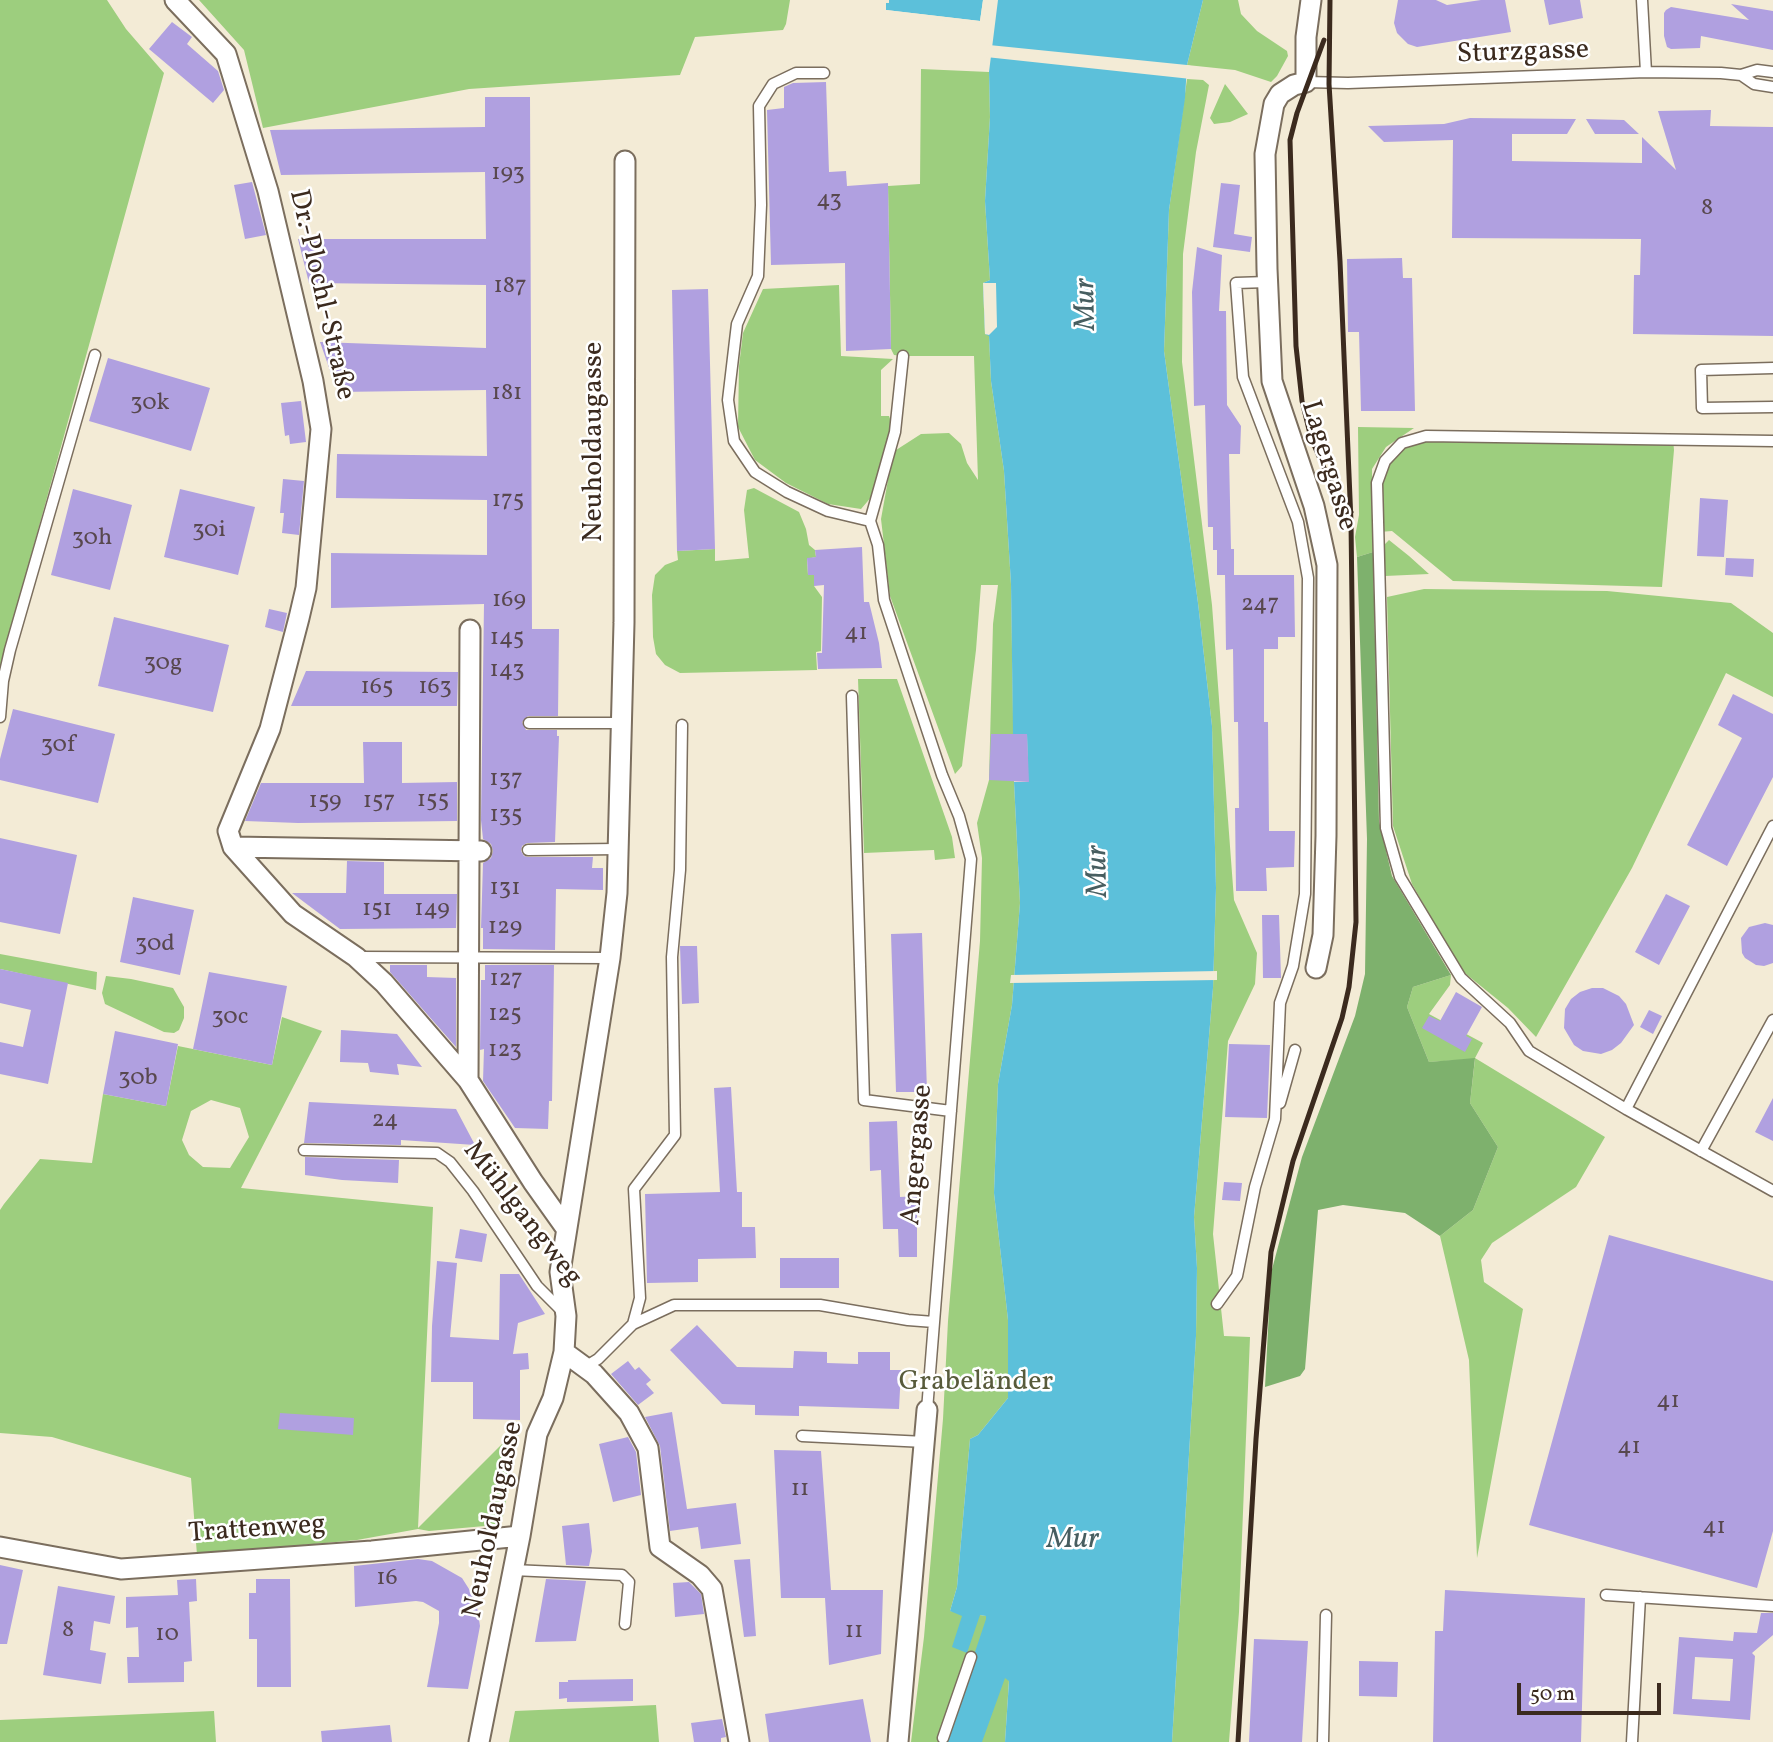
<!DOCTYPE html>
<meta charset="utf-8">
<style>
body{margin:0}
#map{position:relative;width:1773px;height:1742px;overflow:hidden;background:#f3ebd6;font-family:Vollkorn,serif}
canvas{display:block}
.scale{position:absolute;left:1517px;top:1683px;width:144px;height:32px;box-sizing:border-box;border:4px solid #3b2a1e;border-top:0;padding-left:9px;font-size:21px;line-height:24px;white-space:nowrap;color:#3b2a1e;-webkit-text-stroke:5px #fff;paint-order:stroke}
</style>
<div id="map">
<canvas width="1773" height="1742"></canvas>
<div class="scale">50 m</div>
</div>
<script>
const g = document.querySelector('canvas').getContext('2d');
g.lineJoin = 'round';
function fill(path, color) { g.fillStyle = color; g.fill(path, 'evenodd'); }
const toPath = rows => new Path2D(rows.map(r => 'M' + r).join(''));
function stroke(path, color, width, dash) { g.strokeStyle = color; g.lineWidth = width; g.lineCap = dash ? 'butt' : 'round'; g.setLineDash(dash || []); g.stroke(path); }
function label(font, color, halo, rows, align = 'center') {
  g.font = font + ' Vollkorn,serif'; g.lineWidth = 5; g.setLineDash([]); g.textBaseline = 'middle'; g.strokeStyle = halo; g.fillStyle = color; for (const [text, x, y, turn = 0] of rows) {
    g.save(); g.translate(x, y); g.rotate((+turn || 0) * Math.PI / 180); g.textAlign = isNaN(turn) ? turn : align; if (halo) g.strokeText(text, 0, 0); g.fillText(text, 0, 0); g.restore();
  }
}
fill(toPath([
 [0,0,107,0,126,29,164,73,0,668],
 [199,0,790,0,786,24,783,30,695,37,680,75,469,89,263,128,244,50],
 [1203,0,1238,0,1241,14,1257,31,1287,51,1288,56,1277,76,1271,82,1235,70,1187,65],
 [921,69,989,72,990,117,985,201,990,280,983,283,985,334,989,335,991,381,1004,471,1011,584,1014,782,1020,903,1012,1005,998,1084,994,1193,1008,1320,1008,1398,978,1435,970,1439,957,1587,950,1611,987,1616,1009,1680,1005,1742,911,1742,924,1637,943,1419,948,1321,980,941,982,858,977,823,989,780,993,624,998,585,981,585,976,650,962,766,955,774,890,596,881,519,893,452,921,434,949,433,961,444,967,463,978,480,974,356,903,356,894,355,891,349,888,186,920,184],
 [1187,79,1203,80,1209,85,1196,152,1183,254,1182,362,1212,605,1234,900,1257,953,1255,984,1228,1041,1213,1234,1224,1336,1250,1337,1239,1612,1229,1742,1172,1742,1196,1336,1197,1268,1194,1217,1213,988,1216,888,1212,726,1198,603,1164,351,1169,210],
 [1225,84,1248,114,1230,122,1214,124,1210,118],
 [839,285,841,356,893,359,881,370,881,416,889,416,892,424,873,495,861,509,828,504,786,483,755,460,738,427,739,366,743,333,763,289],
 [1358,427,1414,428,1386,447,1372,469,1373,552,1357,557,1355,537,1359,515],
 [1426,436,1673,439,1674,450,1662,587,1453,581,1392,531,1379,532,1377,483,1402,443],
 [754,488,799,512,806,529,809,545,815,550,816,557,807,559,808,575,814,575,814,586,822,597,821,651,816,652,817,670,680,673,665,665,656,654,653,637,652,595,655,575,665,565,678,560,677,551,715,549,715,561,749,558,744,510,747,490],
 [1389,540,1409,556,1429,574,1385,576,1383,546],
 [1424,589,1607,591,1731,603,1773,633,1773,697,1726,673,1632,868,1536,1037,1508,1008,1461,970,1412,884,1393,826,1387,597],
 [858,679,897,679,952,837,955,858,935,860,934,850,864,853],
 [0,954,97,972,96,990,0,969],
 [1451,975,1450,985,1429,1014,1483,1043,1475,1058,1605,1137,1576,1187,1492,1243,1481,1260,1484,1282,1523,1309,1477,1558,1469,1360,1440,1236,1473,1210,1498,1147,1470,1103,1475,1059,1429,1062,1407,1007,1413,987],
 [106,976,131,979,173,988,184,1007,184,1018,179,1030,174,1033,164,1032,105,1004,102,993],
 [282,1017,322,1031,241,1188,433,1207,418,1528,520,1426,503,1516,496,1525,429,1531,418,1529,357,1540,197,1555,191,1478,52,1437,0,1433,0,1210,4,1204,40,1159,92,1163,103,1094,166,1106,178,1046,272,1065],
 [211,1100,240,1108,249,1137,230,1168,203,1167,189,1155,182,1140,191,1111],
 [656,1705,659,1742,509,1742,515,1711],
 [214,1711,216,1742,0,1742,0,1720]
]), '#9dce7e');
fill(toPath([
 [1373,552,1379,821,1392,876,1451,975,1413,987,1407,1007,1429,1062,1475,1058,1470,1103,1498,1147,1473,1210,1440,1236,1405,1213,1343,1205,1318,1210,1305,1369,1300,1376,1265,1387,1271,1273,1302,1157,1355,1016,1365,974,1367,839,1357,557]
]), '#7eb16d');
fill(toPath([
 [889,0,983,0,980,21,886,10,886,3,889,3],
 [998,0,1203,0,1187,65,1185,98,1169,210,1164,351,1198,603,1212,726,1216,888,1213,988,1194,1217,1197,1268,1196,1336,1172,1742,1005,1742,1009,1681,1005,1678,982,1742,945,1742,986,1619,986,1616,980,1615,967,1653,952,1647,962,1616,950,1611,957,1587,970,1439,978,1435,1008,1398,1008,1320,994,1193,998,1084,1012,1005,1020,903,1014,782,1028,782,1027,734,1013,735,1011,584,1004,471,991,381,989,336,985,334,983,283,990,280,985,201,990,117,989,72]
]), '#5cc0da');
fill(toPath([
 [889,0,889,3,886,3,886,10,980,21,983,0,986,0,983,22,980,24,885,14,883,11,883,2],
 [989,45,1187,65,1191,66,1191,79,986,57],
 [983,283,996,283,997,327,989,335,985,334],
 [1217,971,1217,980,1010,983,1011,975]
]), '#f3ebd6');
fill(toPath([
 [1398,0,1436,0,1447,5,1481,0,1505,0,1511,32,1417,47,1408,44,1397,33,1394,23],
 [1544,0,1580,0,1583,18,1549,25],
 [1731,4,1773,11,1773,50,1701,36,1700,48,1671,49,1667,47,1664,36,1664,13,1666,10,1671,7,1749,20],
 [172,22,192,37,187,44,218,71,224,90,213,103,149,49],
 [826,82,829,172,846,171,847,186,888,183,891,349,846,351,845,263,771,265,767,110,784,108,784,87,793,83],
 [485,97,530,97,532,629,559,629,558,716,528,716,522,722,526,730,557,730,557,736,559,736,555,842,527,843,522,846,521,851,524,856,528,857,593,857,592,868,603,868,603,890,556,889,555,950,483,949,483,928,481,928,483,863,491,858,493,851,491,844,483,839,481,820,484,604,331,608,331,553,487,555,487,500,336,498,337,454,487,456,486,390,337,392,337,379,333,379,320,342,486,348,486,285,309,283,298,239,486,239,485,172,281,175,270,130,485,127],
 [1711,110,1710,126,1773,127,1773,336,1633,334,1634,275,1640,275,1641,239,1452,238,1453,140,1384,142,1368,126,1444,124,1470,118,1576,119,1567,134,1512,134,1512,161,1642,163,1642,137,1676,170,1658,111],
 [1586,119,1624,120,1639,134,1595,134],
 [252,182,266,235,245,239,234,185],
 [1221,183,1240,185,1234,234,1252,237,1250,252,1213,247],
 [1197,247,1222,255,1219,311,1226,311,1227,405,1241,426,1240,454,1229,454,1231,549,1234,549,1234,575,1294,575,1295,637,1278,637,1278,649,1264,649,1264,722,1268,722,1269,831,1295,831,1294,867,1266,868,1267,891,1236,891,1235,808,1239,808,1238,722,1234,722,1233,649,1226,650,1225,575,1217,575,1217,550,1213,550,1213,527,1208,527,1205,405,1194,406,1192,292],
 [1402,258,1403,278,1412,278,1415,411,1361,411,1359,332,1348,332,1347,259],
 [708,289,715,549,677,551,672,290],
 [108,358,210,388,191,451,89,421],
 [301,401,306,442,290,444,289,435,285,436,281,403],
 [283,479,304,481,299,535,282,533,284,513,280,513],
 [73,489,132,505,110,590,51,575],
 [180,489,255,507,238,575,164,557],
 [1700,498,1728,500,1724,557,1697,556],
 [862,547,864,602,869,602,879,643,882,668,818,669,817,653,822,653,824,585,814,586,814,575,808,575,807,558,816,557,815,550],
 [1726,558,1754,559,1753,577,1725,575],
 [269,609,287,613,283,632,265,627],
 [114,617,229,645,213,712,98,686],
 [306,671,458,672,457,706,291,706],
 [1733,694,1773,714,1773,777,1727,866,1687,845,1742,738,1718,725],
 [13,709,115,734,98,803,0,780,0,759],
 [991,734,1027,734,1029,782,989,780],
 [363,742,402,742,402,783,457,782,457,821,298,823,245,821,261,783,364,783],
 [0,838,77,855,60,934,0,922],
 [347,861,384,862,384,894,457,894,456,928,340,929,292,893,346,893],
 [1666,894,1690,906,1659,965,1635,952],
 [133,897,194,910,180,975,120,962],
 [1262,915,1279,915,1281,978,1263,978],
 [1765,923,1773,925,1773,963,1764,966,1756,965,1745,958,1742,953,1741,938,1749,927],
 [922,933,927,1092,896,1092,891,934],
 [680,946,697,946,699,1003,682,1004],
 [390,965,427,965,427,977,456,978,456,1047,390,972],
 [485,965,554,965,552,1101,549,1101,548,1129,515,1128,483,1081,484,1049,480,1050,481,980,485,980],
 [0,969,68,983,48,1084,0,1074,0,1042,23,1047,31,1010,0,1003],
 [209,972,287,986,272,1065,193,1049],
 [1592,988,1603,988,1619,996,1626,1004,1634,1025,1621,1043,1612,1050,1601,1054,1583,1051,1574,1045,1564,1028,1565,1009,1571,999,1580,992],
 [1456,992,1482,1007,1466,1036,1472,1039,1465,1052,1422,1028,1429,1016,1440,1021],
 [1649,1010,1662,1016,1653,1034,1640,1027],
 [341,1030,397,1034,422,1067,397,1064,399,1075,370,1072,368,1063,340,1062],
 [115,1031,178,1044,166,1106,103,1094],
 [1229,1044,1270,1045,1267,1118,1225,1117],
 [731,1087,737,1192,742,1192,742,1227,755,1227,756,1258,698,1259,698,1282,647,1283,645,1194,720,1192,714,1088],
 [1773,1098,1773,1141,1755,1132],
 [309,1102,456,1109,475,1145,401,1140,401,1145,304,1143],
 [897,1121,900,1197,917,1196,917,1257,899,1257,898,1229,883,1229,881,1170,870,1171,869,1122],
 [305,1157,399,1160,398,1183,342,1180,305,1175],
 [1224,1182,1242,1183,1240,1201,1222,1200],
 [460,1229,487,1234,482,1262,455,1258],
 [1609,1235,1773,1281,1773,1531,1757,1588,1529,1525],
 [780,1258,839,1258,839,1288,780,1288],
 [437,1261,457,1263,450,1337,499,1340,500,1274,519,1274,545,1314,518,1323,513,1354,528,1353,529,1369,520,1370,520,1420,473,1419,473,1382,431,1382,432,1326],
 [697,1325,737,1367,793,1368,794,1351,827,1352,827,1363,858,1364,858,1352,890,1352,890,1370,901,1370,899,1409,799,1406,799,1416,755,1415,755,1405,722,1404,670,1350],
 [628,1361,635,1370,639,1367,651,1380,646,1384,654,1393,638,1405,611,1374],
 [672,1412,687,1509,736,1503,741,1544,701,1549,698,1527,670,1531,660,1446,645,1417],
 [280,1413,354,1418,353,1435,278,1429],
 [628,1437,636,1452,641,1495,613,1502,599,1444],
 [774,1450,821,1451,831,1590,883,1590,881,1654,829,1665,825,1598,781,1598],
 [589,1523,592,1551,589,1566,566,1565,562,1526],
 [418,1559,432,1561,462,1578,476,1600,480,1626,468,1689,427,1687,439,1623,439,1611,423,1602,416,1601,355,1607,354,1566],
 [750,1559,756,1636,744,1637,734,1560],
 [0,1565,23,1570,7,1644,0,1644],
 [196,1579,197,1601,189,1602,192,1661,184,1662,184,1682,128,1683,127,1657,139,1657,138,1627,126,1628,126,1597,178,1595,177,1580],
 [256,1579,290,1579,291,1687,257,1687,257,1639,249,1639,249,1593,256,1593],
 [546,1579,586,1581,576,1641,535,1642],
 [689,1582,701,1594,704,1614,675,1617,673,1583],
 [58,1586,115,1596,110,1624,94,1621,90,1650,106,1653,101,1684,43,1675],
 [1445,1590,1585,1598,1581,1742,1433,1742,1435,1631,1443,1631],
 [1761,1613,1773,1613,1773,1635,1752,1653,1755,1656,1750,1720,1673,1714,1679,1637,1733,1641,1734,1632,1757,1633],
 [1695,1657,1733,1659,1730,1701,1692,1699],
 [1254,1639,1308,1641,1302,1742,1249,1742],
 [1359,1661,1398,1662,1397,1697,1359,1696],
 [633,1679,633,1701,567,1702,567,1698,559,1699,559,1682,568,1682,568,1680],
 [863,1699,871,1742,769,1742,765,1714],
 [722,1719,726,1737,721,1738,721,1742,694,1742,691,1723],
 [390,1725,392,1742,322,1742,321,1731]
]), '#b0a0e0');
const service = toPath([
 [1642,0,1646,72],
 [824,73,796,73,773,84,759,106,761,205,758,276,737,324,728,400,734,441,755,472,787,492,828,511,870,521],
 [1741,75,1754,84,1773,87],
 [1306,82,1348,83,1646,72,1721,73,1741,75,1757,70,1773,72],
 [903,356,895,432,870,521,878,545,884,600,942,775,959,816,971,859,927,1410],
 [1773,368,1701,370,1702,408,1773,407],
 [1773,441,1426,436,1402,443,1385,461,1377,483,1386,828,1400,877,1461,978,1510,1023,1529,1051,1626,1109,1773,1191],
 [852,696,864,1100,951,1111],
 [0,717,3,681,10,650,95,355],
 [529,723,620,723],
 [528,850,618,849],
 [358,957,610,958],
 [1280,1103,1295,1050],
 [1626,1109,1773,826],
 [304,1150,437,1153,450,1162,473,1191,537,1286,564,1313],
 [1701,1151,1773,1020],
 [1217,1304,1237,1276,1255,1187,1275,1119,1280,1003,1293,966,1305,894,1308,578,1298,522,1243,377,1236,283,1267,282],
 [633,1324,674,1305,820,1305,908,1320,934,1322],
 [585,1367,598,1359,633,1324,640,1298,634,1189,675,1135,672,957,680,870,682,725],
 [802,1436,925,1442],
 [513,1570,622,1575,629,1582,625,1624],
 [1606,1595,1773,1606],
 [943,1738,971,1657],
 [1323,1742,1326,1615],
 [1632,1742,1640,1597]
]);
const minor = toPath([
 [175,0,226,54,268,191,313,381,321,429,306,588,299,618,270,729,228,831,233,847,293,914,356,957,384,983,468,1080,533,1182,565,1227],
 [1311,0,1306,37,1306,82,1294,85,1280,94,1274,104,1265,154,1267,269,1272,381,1314,506,1327,565,1326,836,1323,935,1316,968],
 [233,847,481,851],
 [468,1080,470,630],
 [564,1352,594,1374,629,1413,648,1448,660,1547,700,1575,712,1589,739,1742],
 [0,1547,121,1569,372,1551,520,1536],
 [479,1742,520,1536,537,1434,553,1398,564,1352,566,1316,560,1272,610,958,617,893,624,623,625,161],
 [898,1742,927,1410]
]);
stroke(service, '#7b6e5e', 13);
stroke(minor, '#7b6e5e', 23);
stroke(service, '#fff', 10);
stroke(minor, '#fff', 19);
stroke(toPath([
 [1324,40,1297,113,1290,140,1296,346,1302,401,1311,438,1328,477,1351,512],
 [1238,1742,1256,1439,1271,1252,1293,1161,1342,1018,1349,987,1356,922,1351,522,1340,261,1329,84,1330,0]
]), '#3b2a1e', 5);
label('24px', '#58484e', null, [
 ["193",508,175],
 ["43",829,202],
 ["8",1707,210],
 ["187",510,288],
 ["181",507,395],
 ["30k",150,405],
 ["175",508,502],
 ["30i",209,532],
 ["30h",92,540],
 ["169",509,602],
 ["247",1260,606],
 ["41",856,635],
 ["145",507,640],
 ["30g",163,665],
 ["143",507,672],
 ["165",377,689],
 ["163",435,689],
 ["30f",58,747],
 ["137",506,781],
 ["155",433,802],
 ["159",325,803],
 ["157",379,803],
 ["135",506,817],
 ["131",505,890],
 ["151",377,911],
 ["149",432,911],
 ["129",505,929],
 ["30d",155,946],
 ["127",506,981],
 ["125",505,1016],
 ["30c",230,1019],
 ["123",505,1052],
 ["30b",138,1080],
 ["24",385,1122],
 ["41",1668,1403],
 ["41",1629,1449],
 ["11",800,1491],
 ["41",1714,1529],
 ["16",387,1580],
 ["8",68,1632],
 ["11",854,1633],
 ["10",167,1636]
]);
label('28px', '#3b2a1e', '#fff', [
 ["Sturzgasse",1523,54,-2],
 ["Dr.-Plochl-Straße",320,295,77],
 ["Neuholdaugasse",596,442,-90],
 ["Lagergasse",1327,466,73],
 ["Angergasse",919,1155,-85],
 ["Mühlgangweg",521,1215,52],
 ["Neuholdaugasse",495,1520,-78],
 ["Trattenweg",257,1531,-4]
]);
label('28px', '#585b3b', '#fff', [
 ["Grabeländer",976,1384]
]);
label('italic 30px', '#475e60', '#fff', [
 ["Mur",1088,304,-91],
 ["Mur",1100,871,-91],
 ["Mur",1073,1541]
]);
</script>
